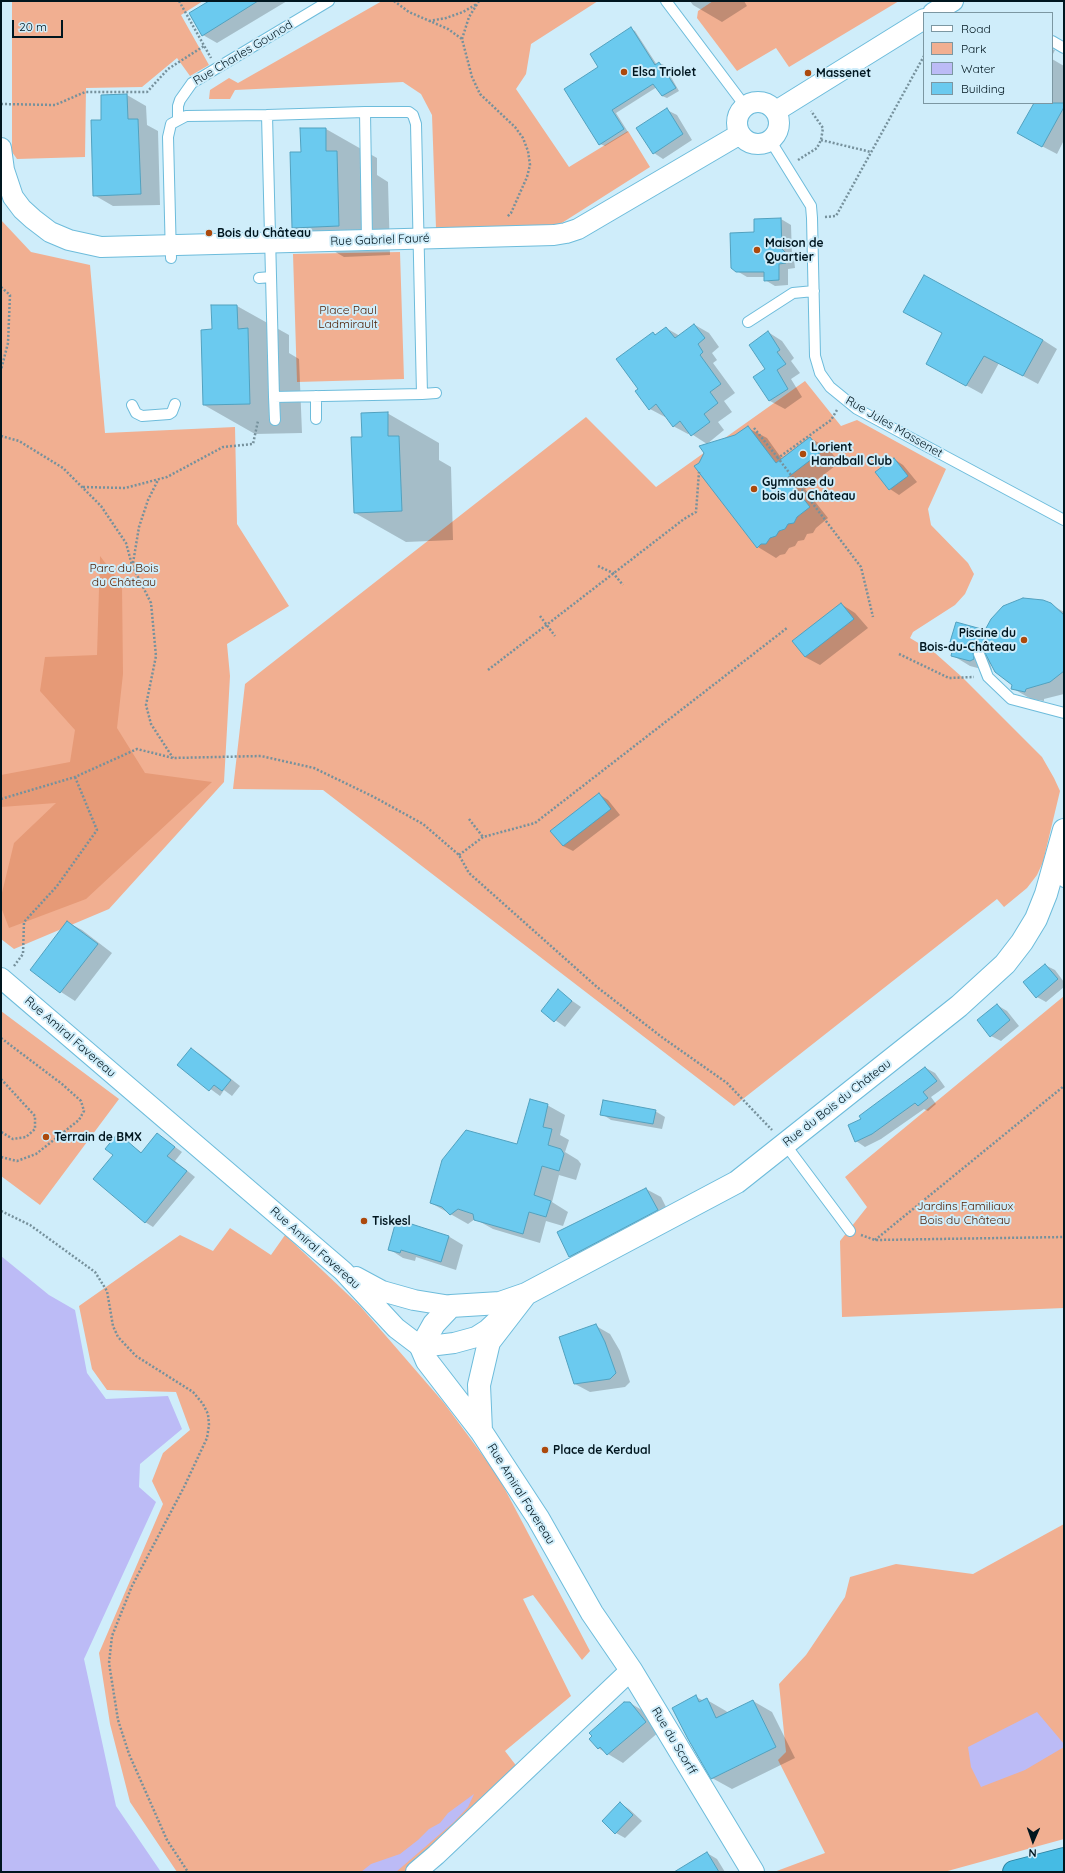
<!DOCTYPE html>
<meta charset="utf-8">
<style>
body{margin:0}
#map{position:relative;width:1065px;height:1873px;overflow:hidden;background:#cfedfa;font-family:Quicksand,sans-serif}
canvas{display:block}
.frame{position:absolute;inset:0;border:2px solid #00161f;pointer-events:none}
.legend{position:absolute;left:923px;top:12px;width:130px;height:92px;box-sizing:border-box;background:#cfedfa;border:1px solid #7c97a2;margin:0;padding:5px 7px;list-style:none;font-size:12px;color:#00161f}
.legend li{display:flex;align-items:center;gap:8px;height:20px}
.legend b{width:20px;border:1px solid #7c97a2}
.north{position:absolute;left:1013px;top:1821px;width:40px;height:40px;-webkit-text-stroke:3px #cfedfa;paint-order:stroke;rotate:182deg;font-size:11px;font-weight:700;line-height:16px;text-align:center;color:#00161f}
.north::after{content:'';display:block;margin:auto;width:14px;height:18px;background:#00161f;clip-path:polygon(50% 0,100% 100%,50% 72%,0 100%)}
.scale{position:absolute;left:12px;top:20px;width:51px;height:18px;box-sizing:border-box;border:2px solid #00161f;border-top:0;padding-left:5px;font-size:12px;line-height:14px;white-space:nowrap;color:#00161f;-webkit-text-stroke:3px #cfedfa;paint-order:stroke}
</style>
<div id="map">
<canvas width="1065" height="1873"></canvas>
<div class="frame"></div>
<ul class="legend">
<li><b style="height:5px;background:#fff"></b>Road</li>
<li><b style="height:11px;background:#f1af91"></b>Park</li>
<li><b style="height:11px;background:#bcbbf6"></b>Water</li>
<li><b style="height:11px;background:#6bcaef"></b>Building</li>
</ul>
<div class="north">N</div>
<div class="scale">20 m</div>
</div>
<script>
const g = document.querySelector('canvas').getContext('2d');
g.lineJoin = 'round';
function fill(path, color) { g.fillStyle = color; g.fill(path, 'evenodd'); }
const toPath = rows => new Path2D(rows.map(r => 'M' + r).join(''));
function stroke(path, color, width, dash) { g.strokeStyle = color; g.lineWidth = width; g.lineCap = dash ? 'butt' : 'round'; g.setLineDash(dash || []); g.stroke(path); }
function label(font, color, halo, rows, align = 'center') {
  g.font = font + ' Quicksand,sans-serif'; g.lineWidth = 4; g.setLineDash([]); g.textBaseline = 'middle'; g.strokeStyle = halo; g.fillStyle = color; for (const [text, x, y, turn = 0] of rows) {
    g.save(); g.translate(x, y); g.rotate((+turn || 0) * Math.PI / 180); g.textAlign = isNaN(turn) ? turn : align; if (halo) g.strokeText(text, 0, 0); g.fillText(text, 0, 0); g.restore();
  }
}
fill(toPath([
 [12,1,203,1,181,15,209,65,190,76,177,58,142,87,86,88,85,157,17,159,12,152],
 [382,1,598,1,531,44,526,74,516,89,569,167,628,131,650,167,557,226,436,228,432,115,421,94,403,82,235,90,230,99,209,99,210,90,229,78,238,83],
 [713,1,899,1,789,67,776,48,737,71,697,18,698,11],
 [1,220,31,252,90,265,105,433,235,427,237,524,289,606,227,644,230,676,224,782,109,909,14,949,1,939],
 [400,252,404,379,297,382,293,254],
 [805,381,841,426,857,420,946,469,928,509,931,525,968,563,974,574,965,594,955,605,913,632,910,638,935,653,962,677,1042,757,1054,778,1060,791,1043,862,1037,875,1027,888,1004,907,997,899,734,1106,323,790,233,789,245,684,586,417,656,487],
 [1064,996,1064,1308,842,1317,840,1241,867,1207,845,1177],
 [1,1011,119,1099,40,1205,1,1176],
 [230,1228,271,1255,285,1235,360,1306,444,1403,498,1476,590,1651,582,1660,533,1595,523,1599,571,1696,505,1751,518,1768,405,1872,177,1872,130,1802,110,1724,99,1653,163,1504,152,1481,163,1453,190,1430,176,1392,107,1390,92,1369,79,1306,180,1235,213,1251],
 [1064,1524,1064,1839,944,1872,774,1872,825,1853,778,1760,786,1752,779,1684,806,1655,845,1597,850,1577,896,1564,973,1574]
]), '#f1af91');
fill(toPath([
 [100,556,122,585,123,674,117,728,145,773,212,782,86,899,9,928,1,907,1,897,14,843,56,803,1,807,1,775,70,762,75,730,40,691,45,657,97,655]
]), '#e69a77');
fill(toPath([
 [1,1256,49,1295,75,1310,87,1373,106,1399,168,1396,182,1429,140,1464,139,1487,156,1502,84,1659,116,1806,161,1872,1,1872],
 [1037,1712,1064,1744,1064,1747,1025,1770,981,1787,971,1767,968,1747],
 [474,1794,468,1807,454,1822,396,1872,361,1872,371,1864,400,1854,418,1840,429,1829,440,1823,448,1813]
]), '#bcbbf6');
fill(toPath([
 [211,1,287,1,217,43,203,35],
 [690,1,744,1,747,6,722,22,693,5],
 [631,29,635,31,657,65,659,63,664,65,679,91,667,98,662,96,657,87,616,113,628,132,605,146,600,144,600,68],
 [1052,49,1055,50,1052,56],
 [1052,59,1064,66,1064,140,1057,154,1032,141,1035,103,1052,103],
 [127,95,146,106,147,125,158,131,160,205,113,206,94,195,102,121],
 [667,110,677,115,692,140,663,159,654,153],
 [326,129,377,158,377,175,388,182,390,255,344,257,293,227,302,153],
 [781,219,791,225,792,256,794,259,795,268,788,269,788,285,775,286,765,280,765,277,747,277,737,271,755,233,755,220],
 [212,306,237,306,289,335,289,353,299,359,302,433,255,434,204,405,213,330],
 [695,325,709,333,719,347,712,353,717,360,713,363,735,393,724,401,732,412,718,422,724,430,707,444,690,433,688,434,673,426,666,416,665,417,650,409,639,389,653,333,657,335,666,328,680,336],
 [768,332,782,341,794,358,791,361,800,373,791,379,802,397,785,409,770,401,755,377,766,370],
 [944,333,1043,340,1057,349,1038,384,999,363,982,394,942,372],
 [387,413,439,443,439,460,451,467,453,540,406,542,355,513,363,438],
 [748,428,767,438,782,459,810,438,829,449,839,463,805,489,828,518,816,528,813,533,807,534,804,540,798,541,795,546,789,548,785,554,780,555,776,558,758,547,736,436],
 [894,459,903,465,917,482,899,495,890,489],
 [841,604,855,613,868,628,820,665,805,657],
 [1050,604,1064,612,1064,694,1044,699,1044,701,1031,699,1012,688,1013,684,1000,675,990,663,992,670,989,671,970,666,952,655,986,631],
 [599,794,608,800,620,815,573,851,563,846],
 [67,922,82,930,112,953,75,1001,61,992],
 [1045,965,1055,970,1064,982,1064,987,1046,1002,1037,997],
 [558,991,581,1007,565,1027,542,1011],
 [997,1005,1007,1011,1019,1026,1001,1041,991,1036],
 [191,1049,201,1055,240,1086,232,1096,224,1090,220,1096,178,1065],
 [926,1068,935,1073,945,1087,931,1097,936,1104,928,1111,924,1109,881,1139,865,1147,856,1141],
 [547,1105,565,1115,560,1135,569,1140,565,1152,578,1160,581,1164,576,1180,559,1175,552,1202,568,1212,563,1226,546,1221,540,1243,493,1229,475,1219,468,1224,431,1203,518,1145],
 [655,1111,665,1117,662,1129,611,1120,602,1114],
 [157,1134,182,1152,175,1161,195,1177,153,1227,145,1222,115,1155,118,1135,142,1153],
 [646,1189,661,1197,672,1219,584,1264,569,1256],
 [448,1236,463,1245,456,1270,416,1257,415,1261,403,1258,389,1249],
 [596,1326,610,1334,620,1351,630,1382,625,1387,590,1392,575,1384],
 [696,1697,704,1701,707,1700,726,1711,728,1713,753,1701,772,1712,795,1758,732,1789,712,1778],
 [630,1703,645,1712,660,1731,623,1763,598,1748],
 [620,1803,629,1809,642,1821,625,1838,616,1833],
 [707,1853,717,1859,725,1872,688,1872]
]), '#0003');
const building = toPath([
 [209,1,258,1,202,36,189,13,209,1],
 [631,27,655,65,659,62,676,88,662,96,653,84,612,110,624,129,599,145,564,89,598,67,590,54,631,27],
 [127,94,128,119,138,119,141,194,93,196,91,120,101,120,101,95,127,94],
 [1034,103,1064,103,1064,107,1042,147,1017,133,1034,103],
 [667,108,683,134,653,154,636,128,667,108],
 [300,128,326,128,326,151,337,151,339,226,292,228,290,152,301,152,300,128],
 [781,218,782,249,785,252,786,263,779,264,779,280,764,281,764,272,736,272,731,268,730,233,754,232,754,219,781,218],
 [924,275,1043,340,1023,376,984,356,966,386,926,364,942,333,903,312,924,275],
 [211,305,237,305,238,329,248,328,250,404,203,405,201,330,212,329,211,305],
 [694,324,705,338,698,344,703,352,700,355,721,384,710,392,718,403,704,414,710,422,691,436,680,421,673,427,656,404,649,410,635,391,638,389,616,359,653,332,655,335,666,327,675,338,694,324],
 [768,331,780,350,777,352,786,364,777,370,788,389,769,401,753,377,765,369,749,345,768,331],
 [388,412,388,436,399,436,402,511,354,513,351,437,362,437,361,413,388,412],
 [748,426,776,463,810,437,821,452,787,478,810,507,797,517,794,523,788,524,785,529,779,531,776,536,770,538,766,544,761,544,757,548,694,466,699,463,704,453,699,446,735,435,748,426],
 [894,458,908,476,889,490,875,472,894,458],
 [1023,598,1043,600,1051,603,1064,615,1064,671,1050,682,1026,689,1025,692,1011,689,1012,685,995,672,983,649,977,648,974,650,973,653,974,659,970,661,951,656,953,647,950,642,956,622,985,630,991,619,1003,606,1023,598],
 [841,603,854,619,805,657,792,641,841,603],
 [599,793,611,809,563,846,550,831,599,793],
 [67,921,98,944,60,993,30,970,67,921],
 [1045,964,1058,979,1036,998,1023,982,1045,964],
 [558,989,572,1001,554,1022,541,1011,558,989],
 [997,1004,1010,1020,990,1037,977,1020,997,1004],
 [191,1048,231,1080,222,1091,214,1085,209,1091,177,1065,191,1048],
 [925,1067,937,1081,923,1092,928,1098,918,1106,915,1103,872,1134,855,1142,848,1125,861,1119,859,1116,925,1067],
 [530,1099,548,1104,543,1127,552,1129,548,1145,561,1149,564,1154,559,1171,542,1166,534,1195,551,1201,546,1217,529,1212,523,1234,474,1220,473,1214,458,1209,450,1215,442,1207,430,1203,442,1160,466,1130,517,1144,530,1099],
 [603,1100,656,1110,653,1124,600,1115,603,1100],
 [118,1133,141,1153,157,1133,175,1147,167,1156,187,1171,145,1223,93,1179,113,1155,105,1149,118,1133],
 [646,1188,658,1210,569,1257,557,1232,646,1188],
 [396,1221,402,1221,449,1236,441,1262,401,1250,400,1253,388,1250,396,1221],
 [596,1324,605,1342,616,1373,610,1379,574,1384,559,1337,596,1324],
 [696,1695,699,1702,707,1698,716,1718,753,1700,776,1747,711,1779,688,1739,672,1708,696,1695],
 [624,1702,630,1702,646,1722,607,1755,600,1747,598,1749,589,1739,592,1736,589,1733,624,1702],
 [620,1802,633,1815,615,1834,602,1821,620,1802],
 [707,1852,719,1872,674,1872,707,1852]
]);
fill(building, '#6bcaef');
stroke(building, '#51a1bf', 1);
const lane = toPath([
 [666,1,745,106],
 [1052,41,1064,48],
 [267,115,365,112],
 [178,120,178,106,180,100,192,83,329,1],
 [770,140,811,206,812,218,815,356,820,373,830,387,857,409,1064,520],
 [171,258,168,137,171,124,186,116,267,115,274,397,422,394,416,124,413,115,409,112,365,112,367,240],
 [259,278,271,277],
 [748,322,793,293,814,291],
 [422,394,436,393],
 [316,396,316,419],
 [274,397,275,420],
 [132,405,136,413,142,416,169,414,172,412,175,404],
 [979,654,988,677,1011,699,1064,713],
 [1053,872,1064,882],
 [785,1144,850,1231]
]);
const street = toPath([
 [933,13,953,1],
 '737 123a21 21 0 1 1 42 0a21 21 0 1 1-42 0Z',
 [776,111,924,19],
 [1,148,4,170,13,197,22,209,33,219,50,232,69,240,101,247,367,240,554,235,566,233,578,229,740,134],
 [1,978,343,1271,396,1328,421,1347,454,1343,476,1337,487,1330,502,1316],
 [356,1277,382,1291,414,1300,451,1306],
 [416,1872,436,1855,631,1670]
]);
const secondary = toPath([
 [526,1294,500,1303,451,1306,434,1324,421,1347,427,1361,481,1431,538,1518,592,1613,631,1670,753,1872],
 [481,1431,479,1385,489,1342,526,1294,737,1182,959,1006,1005,964,1022,942,1036,919,1046,894,1064,830]
]);
const highway = toPath([
 [1014,1872,1064,1859]
]);
stroke(lane, '#6dbcdb', 12);
stroke(street, '#6dbcdb', 22);
stroke(secondary, '#6dbcdb', 24);
stroke(highway, '#2d819f', 24);
stroke(toPath([
 [179,1,211,58],
 [394,1,409,12,448,29,462,39],
 [479,1,469,17,462,39,472,77,480,94,515,127,523,138,528,151,530,165,527,177,511,213,507,217],
 [429,21,446,18,463,12,477,4],
 [1,104,55,105,85,92,147,92,168,69,204,46],
 [821,140,871,152],
 [798,160,817,148,821,140,823,128,811,111],
 [825,217,836,216,924,56],
 [1,287,10,295,8,343,1,370],
 [837,410,831,420,778,458,861,567,873,617],
 [754,428,778,458],
 [1,436,19,441,63,468,101,506,126,543,132,565,151,603,156,656,146,705,151,724,173,758],
 [83,487,125,488,167,477,223,447,253,444,258,421],
 [133,563,139,527,148,500,158,480],
 [598,566,613,573,623,585],
 [540,616,555,636],
 [899,654,949,678,974,677],
 [488,670,684,519,696,512,699,472],
 [1,799,75,777,137,749,173,758,261,756,314,768,374,797,423,824,459,855,469,873,597,987,663,1038,727,1083,772,1130],
 [469,819,483,837],
 [459,855,483,837,535,823,787,628],
 [14,966,23,954,24,922,57,886,97,830,75,777],
 [1,1038,62,1084,81,1101,84,1111,79,1120,36,1154,17,1161,1,1157],
 [1,1079,35,1116,35,1129,26,1137,13,1139,1,1132],
 [1,1211,30,1225,95,1272,107,1291,113,1326,118,1337,136,1356,193,1392,203,1404,208,1414,209,1425,207,1438,184,1487,132,1586,112,1636,109,1663,118,1720,129,1754,167,1840,188,1872],
 [861,1235,875,1240,1064,1237],
 [875,1240,1064,1086]
]), '#76919c', 2.5, [2, 2]);
stroke(lane, '#fff', 10);
stroke(street, '#fff', 20);
stroke(secondary, '#fff', 22);
stroke(highway, '#45bbe4', 22);
for (const [x, y, r, color] of [
 [624,72,4,"#ac490c"],
 [808,73,4,"#ac490c"],
 [209,233,4,"#ac490c"],
 [757,250,4,"#ac490c"],
 [803,454,4,"#ac490c"],
 [754,489,4,"#ac490c"],
 [1024,640,4,"#ac490c"],
 [46,1137,4,"#ac490c"],
 [364,1221,4,"#ac490c"],
 [545,1450,4,"#ac490c"]
]) { const dot = new Path2D(); dot.arc(x, y, r, 0, 2 * Math.PI); g.fillStyle = color; g.fill(dot); stroke(dot, '#cfedfa', 1.5); }
label('12px', '#00161f', '#cfedfa', [
 ["Rue Charles Gounod",243,53,-31],
 ["Rue Gabriel Fauré",380,240,-2],
 ["Rue Jules Massenet",894,427,30],
 ["Rue Amiral Favereau",70,1037,41],
 ["Rue du Bois du Château",837,1103,-38],
 ["Rue Amiral Favereau",315,1248,42],
 ["Rue Amiral Favereau",521,1494,58],
 ["Rue du Scorff",674,1741,59]
]);
label('bold 12px', '#00161f', '#cfedfa', [
 ["Elsa Triolet",632,72],
 ["Massenet",816,73],
 ["Bois du Château",217,233],
 ["Maison de",765,243],
 ["Quartier",765,257],
 ["Lorient",811,447],
 ["Handball Club",811,461],
 ["Gymnase du",762,482],
 ["bois du Château",762,496],
 ["Piscine du",1016,633,"right"],
 ["Bois-du-Château",1016,647,"right"],
 ["Terrain de BMX",54,1137],
 ["Tiskesl",372,1221],
 ["Place de Kerdual",553,1450]
], 'left');
label('12px', '#502006', '#cfedfa', [
 ["Place Paul",348,310],
 ["Ladmirault",348,324],
 ["Parc du Bois",124,568],
 ["du Château",124,582],
 ["Jardins Familiaux",965,1206],
 ["Bois du Château",965,1220]
]);
</script>
